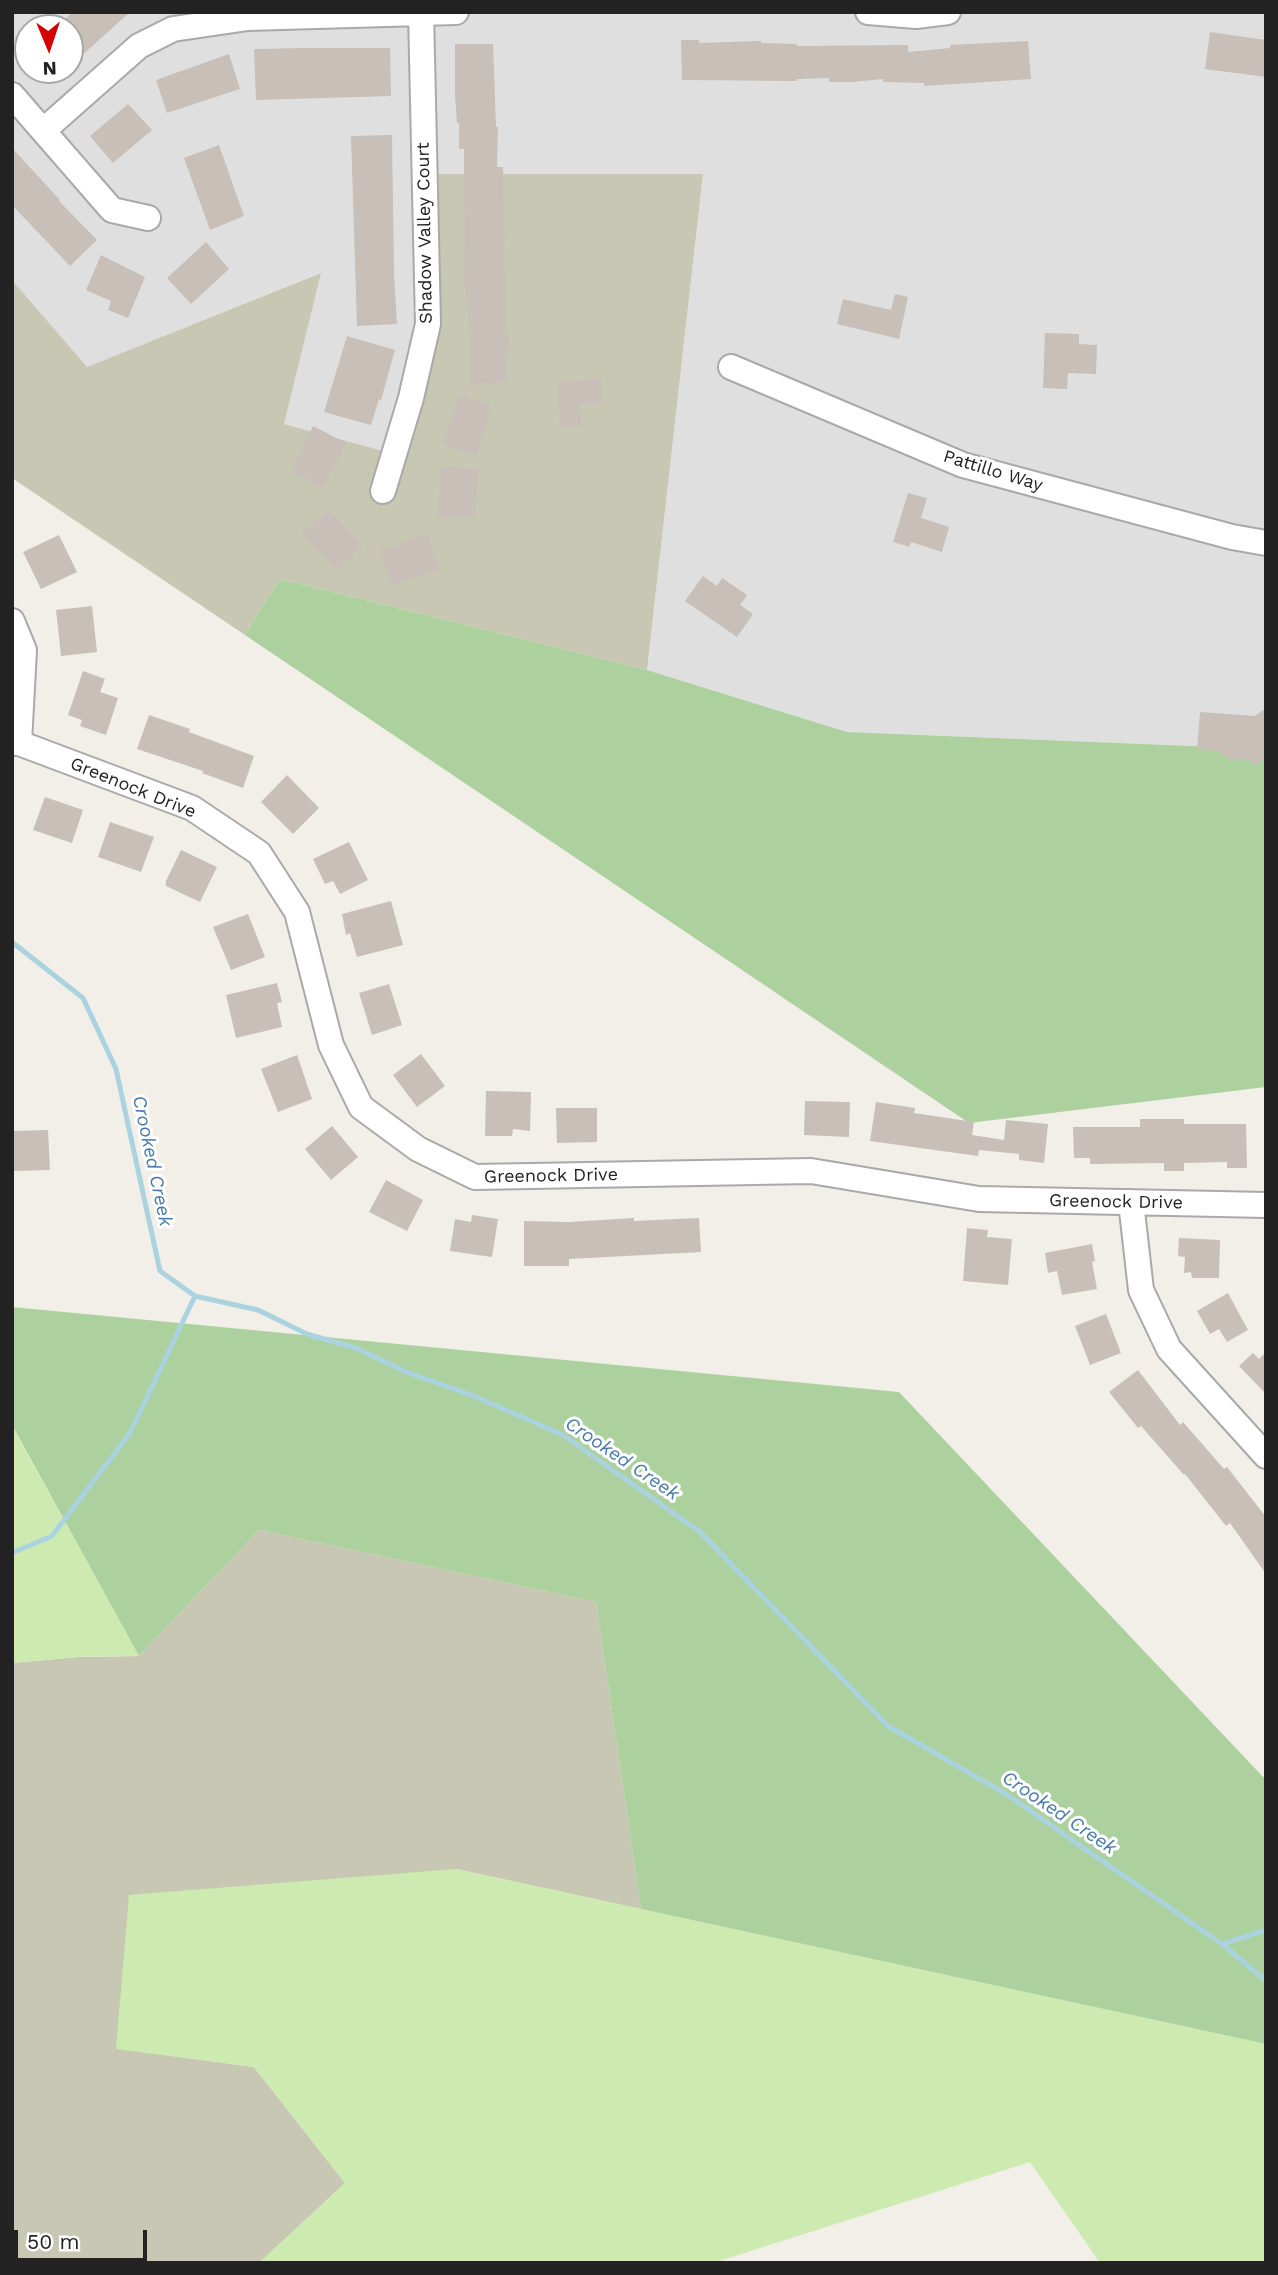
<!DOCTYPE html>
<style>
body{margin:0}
#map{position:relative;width:1278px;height:2275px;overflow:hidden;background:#f2efe9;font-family:"Work Sans",sans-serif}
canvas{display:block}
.frame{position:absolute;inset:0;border:14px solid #222;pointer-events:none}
.north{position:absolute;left:14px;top:14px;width:70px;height:70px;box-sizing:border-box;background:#fff;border:2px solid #a7a7a7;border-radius:50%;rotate:178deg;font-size:19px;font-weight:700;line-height:28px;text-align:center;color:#222}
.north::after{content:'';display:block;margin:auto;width:24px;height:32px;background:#d40000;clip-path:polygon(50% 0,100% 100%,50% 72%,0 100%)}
.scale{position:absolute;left:14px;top:2230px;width:133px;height:32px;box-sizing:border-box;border:4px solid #222;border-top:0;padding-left:9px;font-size:21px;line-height:24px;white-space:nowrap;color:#222;-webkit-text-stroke:5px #fff;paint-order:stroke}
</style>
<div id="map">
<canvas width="1278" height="2275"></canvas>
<div class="frame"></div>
<div class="north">N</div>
<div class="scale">50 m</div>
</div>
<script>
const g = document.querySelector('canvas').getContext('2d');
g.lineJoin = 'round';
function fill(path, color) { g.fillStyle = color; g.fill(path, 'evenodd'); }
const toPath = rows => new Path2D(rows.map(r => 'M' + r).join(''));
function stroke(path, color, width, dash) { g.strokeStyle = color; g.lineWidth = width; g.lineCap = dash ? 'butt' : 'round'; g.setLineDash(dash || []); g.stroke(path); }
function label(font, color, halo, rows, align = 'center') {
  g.font = font + ' "Work Sans",sans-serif'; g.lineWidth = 6; g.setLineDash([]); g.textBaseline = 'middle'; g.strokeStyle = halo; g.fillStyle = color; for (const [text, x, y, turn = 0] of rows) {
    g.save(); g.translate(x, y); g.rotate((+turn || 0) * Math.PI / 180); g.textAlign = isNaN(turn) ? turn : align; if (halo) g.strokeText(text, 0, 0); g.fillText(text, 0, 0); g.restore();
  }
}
fill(toPath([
 [12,12,1266,12,1266,749,847,732,647,670,703,174,432,320,387,452,284,424,320,273,87,368,12,280],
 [28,28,70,28,70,70,28,70]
]), '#e0dfdf');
fill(toPath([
 [427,174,703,174,647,670,280,579,245,635,12,478,12,280,87,367,321,273,284,424,387,452,432,320],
 [259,1530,596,1602,641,1909,456,1869,116,2048,254,2067,345,2183,259,2263,12,2263,12,1663,79,1657,139,1656]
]), '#c7c7b4');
fill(toPath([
 [12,1426,139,1656,79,1657,12,1663],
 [456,1869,1266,2044,1266,2263,1100,2263,1030,2162,713,2263,259,2263,345,2183,254,2067,116,2049,129,1895]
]), '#cdebb0');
fill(toPath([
 [280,579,647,670,847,732,1266,749,1266,1087,969,1123,245,635],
 [12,1307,899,1392,1266,1780,1266,2044,641,1909,596,1602,259,1530,139,1656,12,1425]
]), '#add19e');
stroke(toPath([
 [12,942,83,998,116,1069,160,1271,195,1296,258,1310,307,1334,356,1348,406,1372,474,1396,563,1435,700,1532,888,1726,1006,1794,1222,1944,1266,1981],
 [12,1553,52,1536,130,1433,195,1296],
 [1222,1944,1266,1930]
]), '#aad3df', 5);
fill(toPath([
 [73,12,130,12,70,66,70,28,55,28],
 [1210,32,1266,40,1266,77,1205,69],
 [681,40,699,40,699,43,761,41,761,43,797,44,797,46,908,45,908,52,950,48,950,45,1028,41,1031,79,924,86,924,83,883,82,883,79,852,82,829,82,829,78,797,79,797,81,682,80],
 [455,44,493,44,496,127,498,127,497,167,503,167,506,333,508,333,509,355,506,355,507,382,470,384,468,302,466,302,465,279,464,149,459,149,459,123,457,123,455,96],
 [307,48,390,48,391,96,256,100,254,49],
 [229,54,240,89,167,113,156,80],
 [128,104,152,130,113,163,90,136],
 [392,135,394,274,397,324,357,326,351,136],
 [219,145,244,216,210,230,184,158],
 [12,148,60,200,59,201,97,240,70,266,12,205],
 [206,242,229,269,191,304,167,278],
 [101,255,145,277,128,318,108,310,111,301,86,290],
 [895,294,908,297,899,339,837,324,843,299,891,310],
 [1045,333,1079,334,1079,344,1097,345,1096,374,1068,373,1067,389,1043,388],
 [347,336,395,350,381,400,379,399,371,425,324,412],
 [601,379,602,402,579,404,581,426,560,427,558,382],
 [459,395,491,405,477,455,443,444],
 [313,426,346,443,323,487,291,472],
 [441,467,478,469,475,517,438,517],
 [908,493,927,498,921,518,949,527,942,552,911,542,909,547,893,542],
 [329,510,363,545,337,570,301,534],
 [428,534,439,570,391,585,380,551],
 [59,535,77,572,41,589,23,552],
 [703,576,717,586,722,578,747,595,740,605,753,614,737,637,685,601],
 [92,606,97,652,61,656,56,610],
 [83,671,105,679,100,692,118,698,106,735,80,726,82,720,68,715],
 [1266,708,1266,757,1254,766,1250,761,1227,759,1220,751,1197,749,1200,712,1255,716],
 [149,715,190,729,189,732,254,756,243,788,202,773,203,771,137,749],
 [287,775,319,808,293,834,261,802],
 [45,797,83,810,72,843,33,830],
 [110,822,154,837,141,872,98,857],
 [349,842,368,880,340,894,333,881,325,884,313,859],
 [181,850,217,867,200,902,166,886,166,881],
 [391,901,403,945,357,957,350,933,346,935,342,914],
 [248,914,265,957,231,970,213,927],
 [277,983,282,1002,277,1003,282,1027,236,1038,226,995],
 [389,984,402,1025,372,1035,359,993],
 [421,1054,445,1086,417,1107,393,1075],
 [297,1055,312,1099,278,1112,261,1069],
 [486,1091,531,1092,530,1131,513,1129,512,1136,485,1136],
 [805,1101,850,1102,849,1137,804,1135],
 [876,1102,915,1108,914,1113,974,1122,972,1135,1004,1140,1006,1120,1048,1124,1044,1163,1019,1160,1019,1154,979,1150,978,1156,870,1141],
 [556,1108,597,1108,597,1142,557,1143],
 [1140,1119,1184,1119,1184,1124,1246,1124,1247,1168,1227,1168,1227,1162,1184,1163,1184,1171,1164,1171,1164,1163,1090,1164,1090,1158,1074,1158,1073,1127,1140,1127],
 [332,1126,358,1157,331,1180,305,1149],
 [48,1130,50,1170,14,1171,13,1131],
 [386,1180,423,1200,407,1231,369,1212],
 [472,1215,498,1219,492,1257,450,1251,455,1219,471,1222],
 [634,1218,634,1221,699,1218,701,1252,569,1259,569,1266,524,1266,524,1221,569,1222],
 [967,1228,988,1230,987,1237,1012,1239,1008,1285,963,1281],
 [1179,1238,1220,1240,1219,1278,1192,1278,1191,1272,1184,1273,1185,1257,1178,1256],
 [1092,1244,1095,1261,1092,1262,1097,1289,1062,1295,1057,1271,1048,1273,1045,1253],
 [1228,1293,1248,1330,1227,1342,1219,1329,1210,1334,1197,1311],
 [1106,1314,1121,1353,1090,1365,1075,1326],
 [1266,1352,1266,1394,1239,1366,1253,1353,1259,1359],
 [1138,1370,1180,1425,1183,1422,1224,1469,1227,1467,1266,1517,1266,1574,1230,1523,1226,1526,1185,1474,1184,1475,1141,1426,1138,1428,1109,1392]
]), '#c7bfb8');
const minor = toPath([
 [868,12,916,16,948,12],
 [12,95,112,210,148,218],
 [44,130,139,46,173,29,248,18,456,12],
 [731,367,963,465,1232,537,1266,543],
 [383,491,411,398,428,324,421,12],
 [12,621,24,650,19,743],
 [12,743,19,743,192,808,259,853,297,912,331,1045,361,1107,418,1149,475,1177,811,1171,979,1199,1266,1205],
 [1131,1202,1141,1290,1169,1349,1266,1456]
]);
stroke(minor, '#a9a9a9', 28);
stroke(minor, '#fff', 24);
label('18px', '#222', '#fff', [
 ["Shadow Valley Court",425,233,-91],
 ["Pattillo Way",993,471,17],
 ["Greenock Drive",133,788,22],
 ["Greenock Drive",551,1176,-1],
 ["Greenock Drive",1116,1202,1]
]);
label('italic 19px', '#4a7aab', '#fff', [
 ["Crooked Creek",152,1161,78],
 ["Crooked Creek",622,1459,34],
 ["Crooked Creek",1059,1813,34]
]);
</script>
